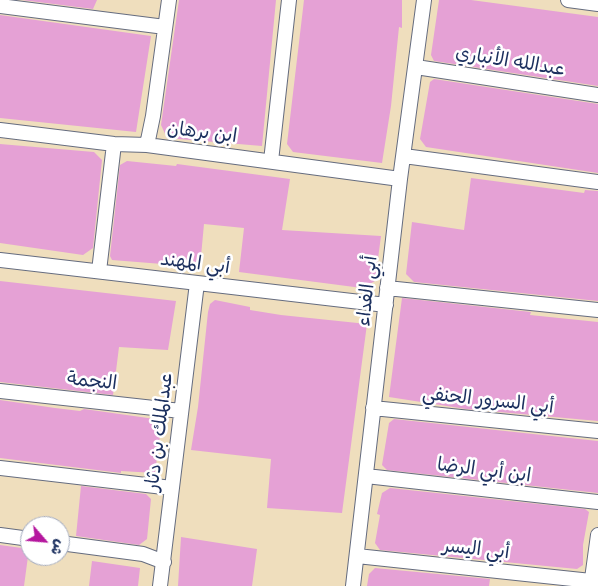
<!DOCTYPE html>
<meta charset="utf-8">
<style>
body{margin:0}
#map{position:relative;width:598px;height:586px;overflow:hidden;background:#efdebd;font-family:Sriracha,"Playpen Sans Arabic",sans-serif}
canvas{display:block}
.north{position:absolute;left:20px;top:516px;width:50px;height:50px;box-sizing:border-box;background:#fff;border:1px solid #a4acbf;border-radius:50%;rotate:117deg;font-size:14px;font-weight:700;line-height:20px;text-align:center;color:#1b2f5e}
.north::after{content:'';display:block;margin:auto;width:18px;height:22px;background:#b5179e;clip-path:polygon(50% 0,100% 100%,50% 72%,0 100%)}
</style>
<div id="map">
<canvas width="598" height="586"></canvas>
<div class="north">ش</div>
</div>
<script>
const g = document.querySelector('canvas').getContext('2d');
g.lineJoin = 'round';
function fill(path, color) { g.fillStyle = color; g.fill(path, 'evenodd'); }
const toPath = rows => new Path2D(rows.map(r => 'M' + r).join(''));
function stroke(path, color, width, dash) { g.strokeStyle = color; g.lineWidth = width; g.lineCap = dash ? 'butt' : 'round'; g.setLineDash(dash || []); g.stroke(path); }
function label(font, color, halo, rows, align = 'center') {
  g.font = font + ' Sriracha,"Playpen Sans Arabic",sans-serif'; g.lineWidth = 5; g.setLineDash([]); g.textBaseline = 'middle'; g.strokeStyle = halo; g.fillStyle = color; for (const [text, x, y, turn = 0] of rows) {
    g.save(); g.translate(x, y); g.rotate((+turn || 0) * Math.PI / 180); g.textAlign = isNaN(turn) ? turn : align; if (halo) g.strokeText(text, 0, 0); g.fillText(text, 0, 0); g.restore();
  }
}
fill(toPath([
 [22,0,97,0,93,9],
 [179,0,276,0,262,146,167,138,161,125],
 [304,0,402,0,402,28,399,27,391,106,382,163,293,152,287,144],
 [439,0,471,0,598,17,598,86,434,61,431,55],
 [0,15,151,36,136,132,0,118],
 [434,79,598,104,598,173,426,147,420,139,430,82],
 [0,144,94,152,102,160,93,248,83,255,0,243],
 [127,161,176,166,177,164,290,179,282,230,381,236,375,281,362,288,239,272,244,228,204,224,200,267,112,260,110,256,120,165],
 [471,178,584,193,585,190,598,191,598,301,414,282,406,274,412,222,464,230],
 [0,281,176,301,168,350,119,347,113,395,0,382],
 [402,298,531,312,530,315,598,322,598,421,466,409,389,397],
 [215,300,250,307,250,310,281,315,367,324,342,513,267,508,271,459,191,450,198,407,208,312,210,304],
 [0,400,55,408,80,411,84,409,162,420,155,473,121,471,121,473,0,458],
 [394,419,598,441,598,493,387,470,382,465,389,423],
 [81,486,146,494,151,499,147,539,139,545,76,536],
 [390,488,585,509,589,512,583,545,583,565,577,569,380,550,375,543,380,515,377,514,382,493],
 [181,537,257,549,252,586,178,586],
 [0,545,29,549,24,586,0,586],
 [92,561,140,568,138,586,89,586],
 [375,568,490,579,489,586,367,586,369,574]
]), '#e5a1d5');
const minor = toPath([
 [568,0,598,4],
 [0,6,165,27],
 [416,67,598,95],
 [0,130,114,144,147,145,400,179],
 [147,145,153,116,169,0],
 [404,156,598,182],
 [271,161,289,0],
 [0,260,386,305],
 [99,271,114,144],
 [387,288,598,310],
 [0,391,181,411],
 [373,408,598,431],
 [0,468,172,488],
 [366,476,598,502],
 [0,535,30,539],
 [60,543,143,554,164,562],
 [357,556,591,581],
 [160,586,197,283],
 [353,586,400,179,424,0],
 [591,586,598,535]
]);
stroke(minor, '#656c7f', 16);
stroke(minor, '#fff', 14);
label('19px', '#1b2f5e', '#fff', [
 ["عبدالله الأنباري",510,62,9],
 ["ابن برهان",202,133,7],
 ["أبي المهند",195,264,7],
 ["أبي الفداء",368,291,-84],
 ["النجمة",92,382,6],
 ["أبي السرور الحنفي",488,401,6],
 ["عبدالملك بن دثار",160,432,-83],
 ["ابن أبي الرضا",484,471,7],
 ["أبي اليسر",476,550,6]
]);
</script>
